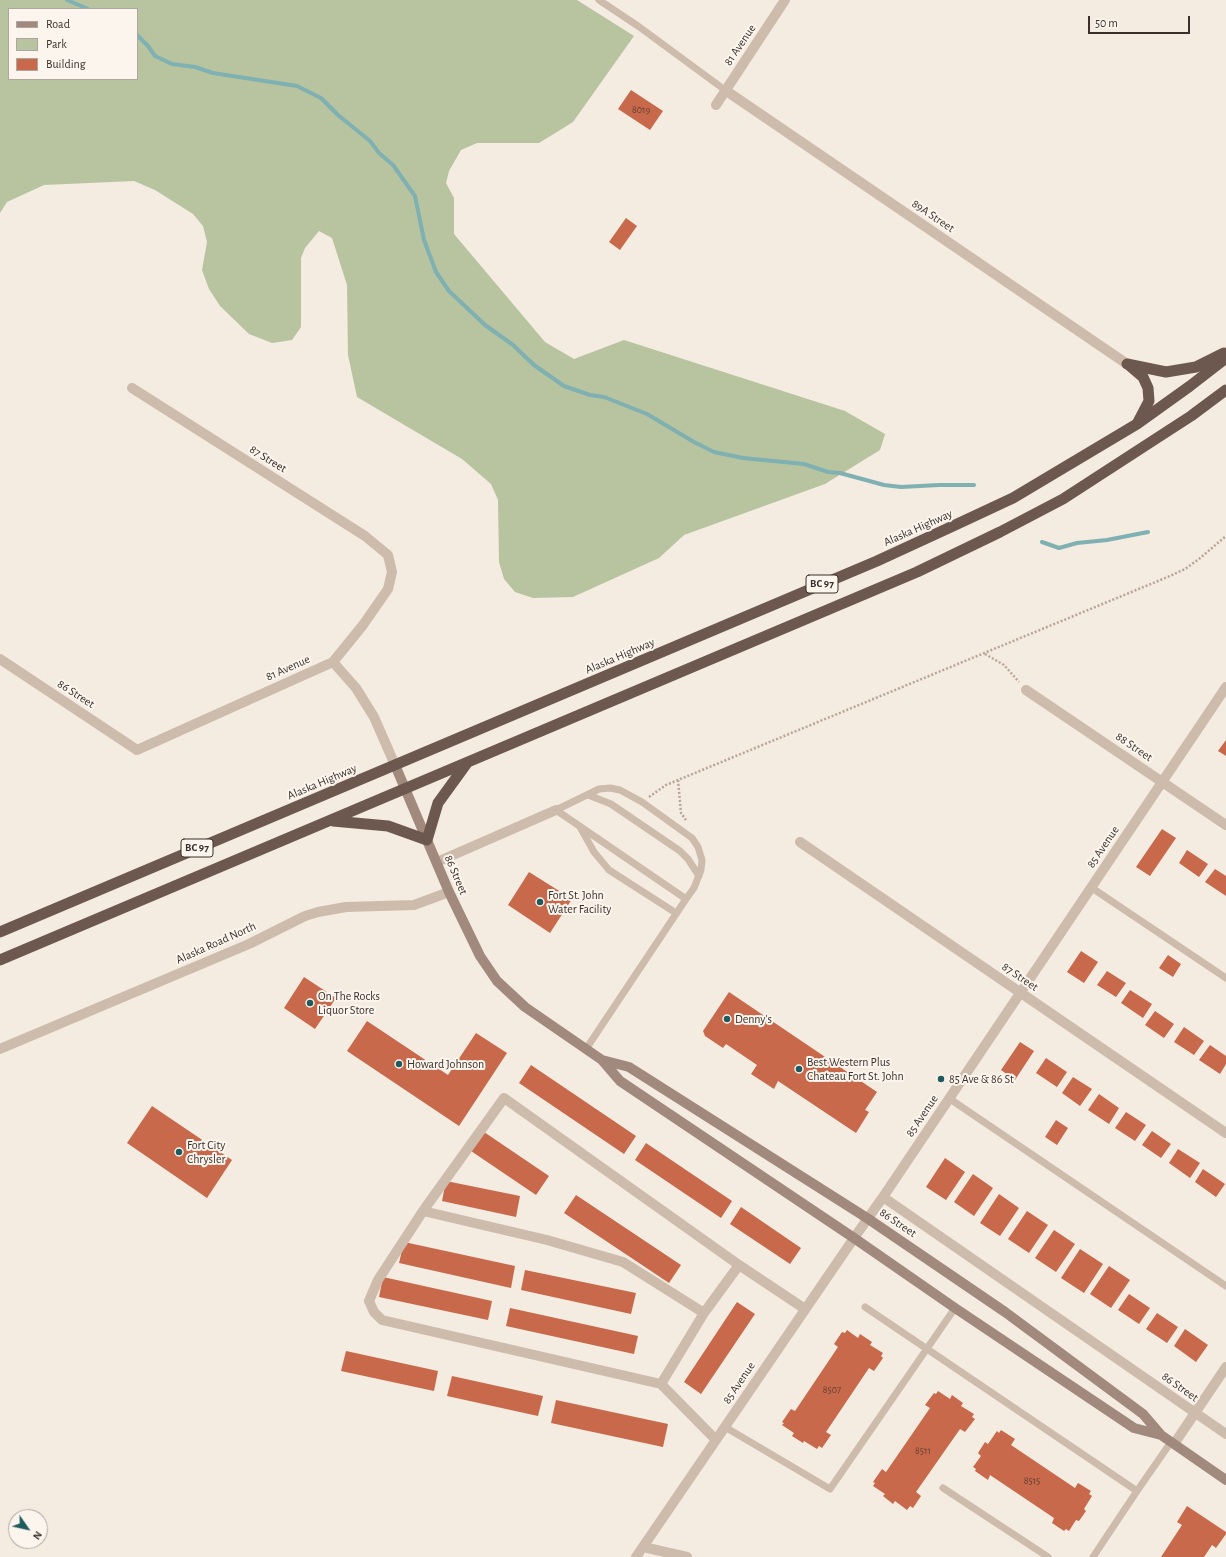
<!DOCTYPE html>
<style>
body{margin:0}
#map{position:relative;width:1226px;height:1557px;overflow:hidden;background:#f4ebe1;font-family:"Alegreya Sans",sans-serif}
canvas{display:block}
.legend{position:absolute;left:8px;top:8px;width:130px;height:72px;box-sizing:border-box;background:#fbf5ee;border:1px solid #aea6a0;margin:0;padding:5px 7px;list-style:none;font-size:12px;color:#3b302b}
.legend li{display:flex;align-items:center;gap:8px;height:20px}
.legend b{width:20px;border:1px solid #aea6a0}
.north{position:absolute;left:8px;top:1509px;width:40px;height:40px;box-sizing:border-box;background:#fbf5ee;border:1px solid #aea6a0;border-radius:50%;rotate:124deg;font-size:11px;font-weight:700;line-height:16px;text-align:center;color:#3b302b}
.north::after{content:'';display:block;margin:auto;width:14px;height:18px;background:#1f5a5e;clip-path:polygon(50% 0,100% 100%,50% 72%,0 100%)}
.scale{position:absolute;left:1088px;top:16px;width:102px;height:18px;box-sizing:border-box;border:2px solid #3b302b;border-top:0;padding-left:5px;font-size:12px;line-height:14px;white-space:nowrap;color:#3b302b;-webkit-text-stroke:3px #fbf5ee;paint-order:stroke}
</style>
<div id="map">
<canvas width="1226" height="1557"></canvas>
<ul class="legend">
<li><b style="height:5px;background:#a18a7d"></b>Road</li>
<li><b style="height:11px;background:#b8c4a0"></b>Park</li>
<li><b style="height:11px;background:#c8694b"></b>Building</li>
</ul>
<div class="north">N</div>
<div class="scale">50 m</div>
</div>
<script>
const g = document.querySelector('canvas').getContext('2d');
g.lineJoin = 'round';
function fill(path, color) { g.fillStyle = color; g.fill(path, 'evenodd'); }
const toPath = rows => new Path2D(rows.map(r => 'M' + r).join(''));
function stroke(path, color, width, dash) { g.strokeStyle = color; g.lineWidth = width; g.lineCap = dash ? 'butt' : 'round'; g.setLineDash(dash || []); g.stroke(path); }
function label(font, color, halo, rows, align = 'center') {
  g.font = font + ' "Alegreya Sans",sans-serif'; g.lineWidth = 4; g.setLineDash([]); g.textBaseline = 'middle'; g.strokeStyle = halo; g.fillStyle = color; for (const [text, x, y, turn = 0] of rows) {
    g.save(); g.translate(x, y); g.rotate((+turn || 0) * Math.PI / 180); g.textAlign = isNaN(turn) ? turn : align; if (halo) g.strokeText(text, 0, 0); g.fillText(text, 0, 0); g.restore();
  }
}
fill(toPath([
 [0,0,577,0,634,36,573,122,539,143,477,143,461,150,449,171,446,183,454,198,454,234,545,342,574,359,624,340,845,411,885,434,880,450,825,484,684,535,659,558,573,597,533,598,515,592,504,579,499,562,498,500,491,484,462,459,357,397,348,355,347,285,332,238,319,231,305,248,301,258,301,327,292,340,272,343,249,334,220,306,209,289,202,270,207,242,203,226,193,214,155,190,134,181,44,185,7,202,0,213],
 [9,9,137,9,137,79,9,79]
]), '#b8c4a0');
stroke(toPath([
 [67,0,88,9],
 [137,35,148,46,155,56,172,64,195,67,213,73,297,86,321,98,338,115,370,141,379,153,393,165,415,196,424,240,436,272,449,291,485,325,513,345,534,365,564,386,590,395,604,397,647,414,694,442,714,452,743,458,804,464,828,472,840,473,884,485,901,487,939,485,974,485],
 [1042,542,1059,548,1077,543,1107,540,1148,532]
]), '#7fb0b2', 4);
fill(toPath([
 [631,90,663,111,650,130,618,109],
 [626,218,637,226,620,250,609,242],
 [1226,740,1226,756,1218,751],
 [1162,829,1176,838,1150,876,1136,867],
 [1187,850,1208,864,1199,877,1179,863],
 [1215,869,1226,876,1226,896,1205,882],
 [529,872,572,899,550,933,508,905],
 [1081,951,1098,962,1084,983,1067,972],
 [1168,955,1181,964,1173,977,1159,968],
 [1107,971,1126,983,1116,997,1097,985],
 [304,977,336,998,315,1029,284,1008],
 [1130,990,1152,1004,1143,1018,1121,1003],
 [729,992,877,1092,865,1110,869,1112,856,1133,778,1081,774,1089,751,1074,757,1065,726,1044,723,1048,705,1036,703,1031],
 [1155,1011,1174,1024,1164,1038,1145,1025],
 [367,1021,448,1075,476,1033,507,1053,459,1126,347,1051],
 [1184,1027,1204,1041,1194,1055,1174,1042],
 [1020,1042,1034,1051,1015,1080,1001,1070],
 [1210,1045,1226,1056,1226,1064,1220,1074,1199,1060],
 [1046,1058,1067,1072,1057,1087,1036,1073],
 [531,1065,636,1136,624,1154,519,1083],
 [1073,1077,1092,1089,1080,1106,1062,1093],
 [1099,1094,1119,1108,1109,1124,1088,1110],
 [152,1106,232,1160,207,1198,127,1143],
 [1126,1112,1146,1125,1135,1141,1115,1128],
 [1056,1120,1068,1128,1057,1145,1045,1137],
 [1152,1131,1171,1144,1161,1158,1142,1145],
 [484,1132,549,1176,536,1195,471,1151],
 [646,1143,732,1201,721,1218,635,1160],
 [1178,1149,1200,1163,1190,1178,1169,1163],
 [945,1158,965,1172,946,1200,926,1187],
 [1203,1169,1225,1184,1216,1197,1195,1182],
 [973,1174,993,1188,974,1216,954,1202],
 [446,1181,520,1196,516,1217,442,1201],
 [999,1194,1019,1208,1000,1236,980,1223],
 [576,1195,681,1265,669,1283,564,1213],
 [741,1207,801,1248,790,1264,730,1224],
 [1027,1211,1048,1225,1029,1253,1008,1239],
 [1054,1230,1075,1244,1056,1272,1035,1258],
 [404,1242,515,1266,511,1288,399,1263],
 [1080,1249,1103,1264,1084,1293,1061,1278],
 [1109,1266,1130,1280,1111,1308,1090,1294],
 [525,1270,636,1293,631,1314,521,1290],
 [383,1277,492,1301,488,1320,379,1297],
 [1129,1294,1150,1308,1139,1324,1118,1310],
 [737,1302,755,1314,701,1394,684,1382],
 [510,1308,638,1336,634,1354,506,1326],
 [1157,1313,1178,1327,1167,1343,1146,1329],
 [1185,1329,1208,1345,1196,1362,1174,1346],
 [847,1330,858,1338,860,1334,872,1342,870,1345,883,1353,881,1356,883,1358,874,1371,869,1368,826,1432,831,1435,822,1448,819,1446,817,1449,804,1441,803,1443,792,1436,794,1433,782,1425,784,1423,782,1422,791,1409,795,1411,838,1347,834,1344,842,1332,845,1333],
 [346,1351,438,1371,434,1391,341,1371],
 [452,1376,543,1396,538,1416,447,1396],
 [938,1391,950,1399,952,1395,963,1403,961,1406,974,1414,972,1417,975,1419,965,1432,960,1429,916,1492,921,1496,913,1508,910,1506,907,1510,895,1501,893,1504,883,1496,885,1494,873,1486,875,1483,873,1482,882,1469,886,1472,930,1408,925,1405,934,1393,936,1394],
 [556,1400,668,1424,663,1447,551,1423],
 [1001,1430,1015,1439,1011,1445,1075,1488,1078,1483,1091,1491,1089,1494,1092,1496,1084,1509,1086,1511,1079,1521,1076,1520,1069,1531,1066,1529,1064,1531,1052,1523,1054,1518,990,1475,988,1480,975,1471,976,1469,973,1467,981,1456,978,1453,985,1442,988,1444,997,1431,999,1433],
 [1187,1506,1226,1532,1226,1534,1216,1548,1212,1545,1204,1557,1161,1557,1182,1525,1177,1522]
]), '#c8694b');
stroke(toPath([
 [985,654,1004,665,1019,682],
 [678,780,681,813,686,820],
 [649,797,666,785,1170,576,1185,569,1199,559,1226,536]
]), '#b9a596', 2.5, [2, 2]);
stroke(toPath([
 [599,0,638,26,725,90],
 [588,795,611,804,680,851,688,859,699,876],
 [580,827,594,852,609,870,676,913],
 [1092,888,1226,978],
 [586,1049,686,899,556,810,599,789,610,788,620,790,642,802,692,838,698,847,702,860,701,870,694,888,686,899],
 [950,1099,1226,1286],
 [865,1307,1137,1491,1171,1442],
 [725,1427,830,1489,955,1308],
 [943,1488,1048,1557],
 [1093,1557,1137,1491]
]), '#cdbbac', 7);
stroke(toPath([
 [725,90,1127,364],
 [716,105,785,0],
 [0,659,137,750,333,662,363,625,388,589,392,572,388,555,365,536,132,388],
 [333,662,356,688,374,717,395,765],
 [1026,690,1226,825],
 [800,842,1226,1133],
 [437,862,556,810],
 [0,1049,249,944,305,916,318,912,346,907,414,905,449,892],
 [883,1197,1226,1434],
 [423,1211,547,1240,623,1262,704,1313],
 [739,1265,704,1313,661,1384,382,1320,374,1312,369,1301,378,1280,423,1211,504,1098,739,1265,805,1309],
 [661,1384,716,1440],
 [1174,1444,1226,1367],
 [643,1547,687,1557],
 [636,1557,854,1238,883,1197,1226,687]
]), '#cdbbac', 10);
stroke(toPath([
 [395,765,449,892,480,956,497,981,525,1007,602,1060,629,1067,867,1218,1005,1312,1143,1414,1161,1435,1226,1480],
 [602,1060,620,1081,854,1238,955,1308,1134,1428,1161,1435]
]), '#a18a7d', 10);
stroke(toPath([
 [1127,364,1166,372,1196,367,1224,353],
 [1129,365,1143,377,1148,388,1149,401,1138,422],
 [333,821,388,826,427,840,438,803,467,763],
 [0,932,877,561,953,526,1013,498,1137,424,1190,386,1226,358],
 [0,960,917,572,1000,532,1063,499,1191,416,1226,390]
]), '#6c584f', 11);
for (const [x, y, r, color] of [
 [540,902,4,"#1f5a5e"],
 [310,1003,4,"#1f5a5e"],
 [727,1019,4,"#1f5a5e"],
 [399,1064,4,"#1f5a5e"],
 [799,1069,4,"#1f5a5e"],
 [941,1079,4,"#1f5a5e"],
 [179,1152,4,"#1f5a5e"]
]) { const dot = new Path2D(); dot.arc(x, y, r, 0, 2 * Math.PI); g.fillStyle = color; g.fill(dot); stroke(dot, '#fbf5ee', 1.5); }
label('10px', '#5e3e33', null, [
 ["8019",641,110],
 ["8507",832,1390],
 ["8511",923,1451],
 ["8515",1032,1481]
]);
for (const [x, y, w] of [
 [822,584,32],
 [197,848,32]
]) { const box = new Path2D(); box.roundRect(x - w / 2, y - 9, w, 18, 3); g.fillStyle = '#fbf5ee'; g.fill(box); stroke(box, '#3b302b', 1); }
label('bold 11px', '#3b302b', null, [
 ["BC 97",822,584],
 ["BC 97",197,848]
]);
label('12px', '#3b302b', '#fbf5ee', [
 ["81 Avenue",740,45,-56],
 ["89A Street",933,216,34],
 ["87 Street",268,459,32],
 ["Alaska Highway",918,528,-24],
 ["Alaska Highway",620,656,-23],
 ["81 Avenue",288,668,-24],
 ["86 Street",76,694,33],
 ["88 Street",1134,747,34],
 ["Alaska Highway",322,782,-23],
 ["85 Avenue",1103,847,-56],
 ["86 Street",456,875,67],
 ["Alaska Road North",216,943,-24],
 ["87 Street",1020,977,34],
 ["85 Avenue",922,1116,-56],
 ["86 Street",898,1223,34],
 ["85 Avenue",739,1383,-56],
 ["86 Street",1180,1387,35]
]);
label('12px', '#3b302b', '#fbf5ee', [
 ["Fort St. John",548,895],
 ["Water Facility",548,909],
 ["On The Rocks",318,996],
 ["Liquor Store",318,1010],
 ["Denny's",735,1019],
 ["Best Western Plus",807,1062],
 ["Chateau Fort St. John",807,1076],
 ["Howard Johnson",407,1064],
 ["85 Ave & 86 St",949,1079],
 ["Fort City",187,1145],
 ["Chrysler",187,1159]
], 'left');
</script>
